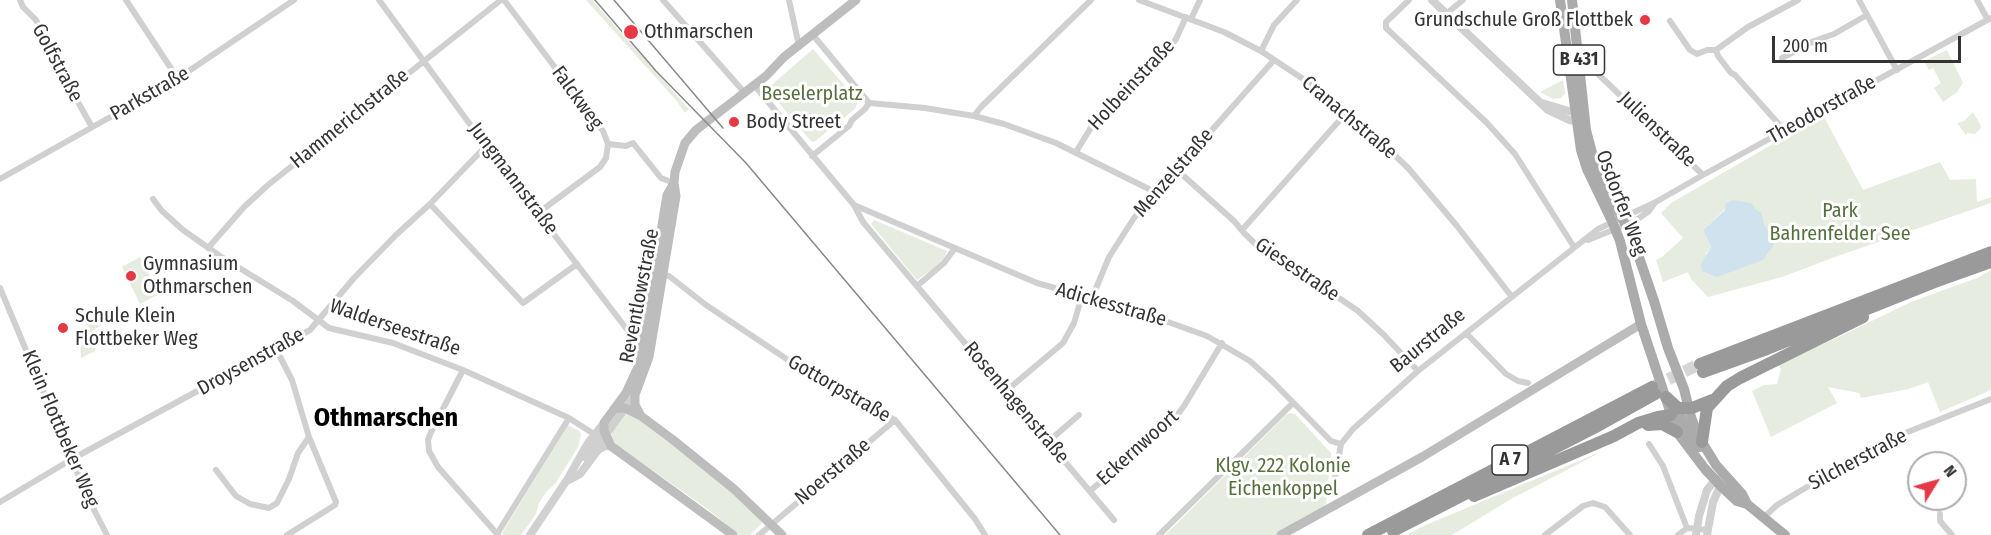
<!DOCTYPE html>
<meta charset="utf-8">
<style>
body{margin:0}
#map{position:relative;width:1991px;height:535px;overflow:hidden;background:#fff;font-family:"Fira Sans Condensed",sans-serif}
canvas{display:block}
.north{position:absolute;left:1907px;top:451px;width:60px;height:60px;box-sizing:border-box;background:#fff;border:2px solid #adadad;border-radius:50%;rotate:53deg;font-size:16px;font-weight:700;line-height:24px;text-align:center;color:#333}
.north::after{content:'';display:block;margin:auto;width:21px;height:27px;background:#e63946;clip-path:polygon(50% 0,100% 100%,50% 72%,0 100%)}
.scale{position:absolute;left:1772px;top:36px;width:189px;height:27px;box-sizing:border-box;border:3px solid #333;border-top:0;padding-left:8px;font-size:18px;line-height:21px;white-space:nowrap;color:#333;-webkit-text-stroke:4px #fff;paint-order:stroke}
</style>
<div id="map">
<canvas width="1991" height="535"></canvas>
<div class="north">N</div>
<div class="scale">200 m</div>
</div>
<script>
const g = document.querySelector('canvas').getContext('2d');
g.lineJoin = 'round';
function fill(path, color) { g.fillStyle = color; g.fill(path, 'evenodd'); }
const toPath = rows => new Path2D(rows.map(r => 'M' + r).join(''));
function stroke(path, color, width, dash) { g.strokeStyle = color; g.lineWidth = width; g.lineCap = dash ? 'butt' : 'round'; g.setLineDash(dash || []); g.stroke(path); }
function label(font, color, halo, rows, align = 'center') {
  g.font = font + ' "Fira Sans Condensed",sans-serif'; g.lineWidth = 6; g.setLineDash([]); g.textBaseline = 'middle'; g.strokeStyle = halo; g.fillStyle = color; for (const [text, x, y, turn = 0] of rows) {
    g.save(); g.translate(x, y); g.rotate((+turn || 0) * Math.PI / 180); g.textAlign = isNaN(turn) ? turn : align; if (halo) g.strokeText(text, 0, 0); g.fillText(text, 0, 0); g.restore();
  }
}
fill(toPath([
 [586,0,592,0,689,109,685,113,676,100],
 [813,49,858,101,855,109,814,142,811,141,767,89],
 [1947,50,1963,83,1957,92,1943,102,1934,88,1941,83,1933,68,1929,70,1924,61],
 [1563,80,1565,93,1561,98,1553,99,1540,92],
 [1973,112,1981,126,1981,128,1975,134,1967,133,1966,135,1957,123,1964,121],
 [1823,115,1863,190,1940,162,1950,180,1976,179,1977,202,1991,197,1991,203,1832,258,1782,277,1708,297,1691,279,1688,272,1663,282,1656,260,1662,257,1683,238,1661,213,1671,203],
 [1725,209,1762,213,1764,224,1771,235,1705,255,1711,247,1703,230],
 [874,220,947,251,944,258,934,268,917,280,871,224],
 [140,257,159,294,140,304,122,267],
 [1991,270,1991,390,1940,412,1928,382,1909,389,1861,398,1859,393,1828,387,1837,403,1771,437,1752,391,1764,385,1777,384,1781,369,1778,364,1847,333,1911,302,1977,278],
 [94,308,97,308,105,323,92,331,90,333,95,348,95,351,81,358,80,332,87,327,92,330,80,318,90,315,95,311],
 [628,412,671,442,716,478,761,519,760,520,762,523,750,535,740,535,706,508,617,445,610,436],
 [1291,413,1295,414,1331,453,1326,504,1321,510,1275,535,1165,535,1286,415],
 [568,425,579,431,581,434,578,447,555,484,547,491,539,503,536,514,521,535,504,535,502,533],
 [1603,451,1511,499,1452,535,1407,535,1421,527]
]), '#e6ecdf');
fill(toPath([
 [1733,200,1751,203,1756,210,1762,213,1764,224,1771,235,1774,244,1763,260,1717,277,1702,271,1701,264,1711,247,1703,230,1725,210,1726,203]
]), '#cfe2ee');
stroke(toPath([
 [1652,387,1700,364]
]), '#d6d6d6', 12, [12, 6]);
stroke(toPath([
 [20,0,23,7,36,20,60,61,61,72,92,127],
 [126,0,178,79],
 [379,0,480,138,642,349],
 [504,0,603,131,608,144,606,158,600,167,538,213],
 [663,0,744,92],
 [789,0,799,46],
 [1139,0,1224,32,1261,51,1324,93,1367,128,1409,169,1457,226,1512,297],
 [1409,0,1386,22,1386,28,1487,123,1515,154,1574,247],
 [1859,0,1897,70],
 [1977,0,1988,20],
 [1446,14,1463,0],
 [1191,19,1200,0],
 [1670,21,1690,50,1697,54,1707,50,1716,50,1748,27,1798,0],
 [813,35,869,103],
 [1716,50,1718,56,1731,73,1735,75,1785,131],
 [1261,51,1274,25,1297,0],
 [1782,58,1814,41,1834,34,1867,15],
 [1580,69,1590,70,1596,72,1703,175],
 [754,85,854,205,863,222,1114,520],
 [869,103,925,108,974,116,1004,124,1056,143,1155,192],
 [974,116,981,107,1091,0],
 [608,144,626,146,633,143,661,178,674,183],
 [1076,152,1095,121,1170,47,1176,39,1186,17],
 [812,156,849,126,852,120,865,109,869,103],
 [1177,170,1234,221,1245,234,1268,256,1326,289,1358,311,1383,334,1418,371],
 [0,179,171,83,294,0],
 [153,199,162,211,183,230,220,256,293,301,329,328,393,343,463,370,569,418,597,436],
 [430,204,523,303,577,264],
 [854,205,1037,283,1143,313,1207,336,1250,361,1272,381,1331,441,1341,444],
 [1242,230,1347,112],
 [1588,240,1635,221,1649,211,1654,204],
 [208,248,244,207,268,185,501,0],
 [663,275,669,276,706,305,821,382,895,420,975,519,985,535],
 [917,286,944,263,955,248],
 [0,288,88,498,107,535],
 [1092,298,1109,257,1134,218,1274,60],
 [1466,333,1506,374,1518,381,1528,383],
 [276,349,292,380,309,437,336,502,335,505,287,535],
 [463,370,431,432,428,440,429,451,438,467,498,535],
 [1006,391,1063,343,1074,323,1082,296],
 [1049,441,1079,415],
 [1649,444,1663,466,1687,528],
 [216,470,236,496,250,504,269,508,277,503,289,479,298,453,309,437],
 [1090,491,1175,418,1184,406,1222,343],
 [1332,494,1341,444,1353,429,1418,371,1598,229,1654,203,1703,175,1991,18],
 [0,502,72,459,310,330,354,278,396,235,430,204,487,145],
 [1940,514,1940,521,1952,535],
 [1763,518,1777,505,1880,443,1991,399],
 [497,534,569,418],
 [759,535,895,420],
 [1159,535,1293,403],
 [1545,535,1583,506,1593,503,1605,507,1630,535],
 [1678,535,1687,528,1708,530]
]), '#d0d0d0', 6);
stroke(toPath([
 [1432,0,1548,110,1569,120,1582,122],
 [1542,103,1579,114],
 [585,457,611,428,635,395],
 [569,480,580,474,598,450,605,446,611,446],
 [530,535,567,480,588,443,604,423],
 [1696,535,1699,516,1707,490,1715,480,1720,478],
 [1707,535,1713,502,1722,482]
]), '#d0d0d0', 8);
stroke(toPath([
 [674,183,667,195,639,365,626,393,604,423,604,431,611,446,733,535],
 [614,409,625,408,641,416,672,439,734,489,782,535],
 [641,416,635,405,635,395,649,357,676,196,674,183,675,172,685,143,696,130,766,76,784,57,856,0],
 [1281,535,1422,457,1641,324]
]), '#bdbdbd', 9);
stroke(toPath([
 [1560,0,1581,150,1587,169,1612,221,1620,241,1641,324,1677,432,1705,469,1721,486,1737,501,1747,504,1785,535],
 [1572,0,1586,130,1596,168,1632,237,1654,301,1668,348,1684,389,1691,417,1697,434,1716,465,1742,494,1747,504],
 [1678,408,1682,422,1699,447]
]), '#ababab', 10);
stroke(toPath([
 [1700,364,1991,252],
 [1703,372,1767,349,1940,280,1991,262],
 [1666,397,1678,408,1692,408,1712,400],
 [1648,425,1662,424,1677,432],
 [1702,442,1707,408,1727,386,1740,378,1863,317],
 [1474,496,1614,436,1638,423,1658,417,1671,415],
 [1393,531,1594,428,1655,394],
 [1368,535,1652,387]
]), '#9a9a9a', 12);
stroke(toPath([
 [595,0,656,71,746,163,1060,535],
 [614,0,723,128]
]), '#888', 1.5);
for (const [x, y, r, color] of [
 [1645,20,6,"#e63946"],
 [631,32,8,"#e63946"],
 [734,122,6,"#e63946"],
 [131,276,6,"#e63946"],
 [63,328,6,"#e63946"]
]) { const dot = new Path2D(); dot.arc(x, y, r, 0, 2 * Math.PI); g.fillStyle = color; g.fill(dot); stroke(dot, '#fff', 2); }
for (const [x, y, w] of [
 [1579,60,51],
 [1510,460,36]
]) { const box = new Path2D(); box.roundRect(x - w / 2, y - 15, w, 30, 4.5); g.fillStyle = '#fff'; g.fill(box); stroke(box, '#333', 1.5); }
label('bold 18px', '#333', null, [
 ["B 431",1579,60],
 ["A 7",1510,460]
]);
label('20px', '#333', '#fff', [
 ["Grundschule Groß Flottbek",1633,20,"right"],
 ["Othmarschen",644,32],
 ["Body Street",746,122],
 ["Gymnasium",143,264],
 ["Othmarschen",143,287],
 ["Schule Klein",75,316],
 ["Flottbeker Weg",75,339]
], 'left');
label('20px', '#333', '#fff', [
 ["Golfstraße",57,63,62],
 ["Holbeinstraße",1132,85,-47],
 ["Parkstraße",150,94,-30],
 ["Falckweg",577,98,54],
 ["Theodorstraße",1822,110,-29],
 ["Cranachstraße",1349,118,40],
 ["Hammerichstraße",350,119,-39],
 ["Julienstraße",1657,130,44],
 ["Menzelstraße",1174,173,-49],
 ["Jungmannstraße",513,179,53],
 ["Osdorfer Weg",1621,203,69],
 ["Giesestraße",1297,270,34],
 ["Reventlowstraße",640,296,-79],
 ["Adickesstraße",1111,305,16],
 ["Walderseestraße",395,328,19],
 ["Baurstraße",1428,341,-39],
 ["Droysenstraße",251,362,-29],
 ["Gottorpstraße",839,389,30],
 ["Rosenhagenstraße",1016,403,50],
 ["Klein Flottbeker Weg",60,429,67],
 ["Eckernwoort",1138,448,-42],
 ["Silcherstraße",1858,460,-28],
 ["Noerstraße",833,472,-40]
]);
label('20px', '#56703f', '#fff', [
 ["Beselerplatz",812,94],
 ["Park",1840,211],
 ["Bahrenfelder See",1840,234],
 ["Klgv. 222 Kolonie",1283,466],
 ["Eichenkoppel",1283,489]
]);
label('bold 26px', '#000', '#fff', [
 ["Othmarschen",386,419]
]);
</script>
